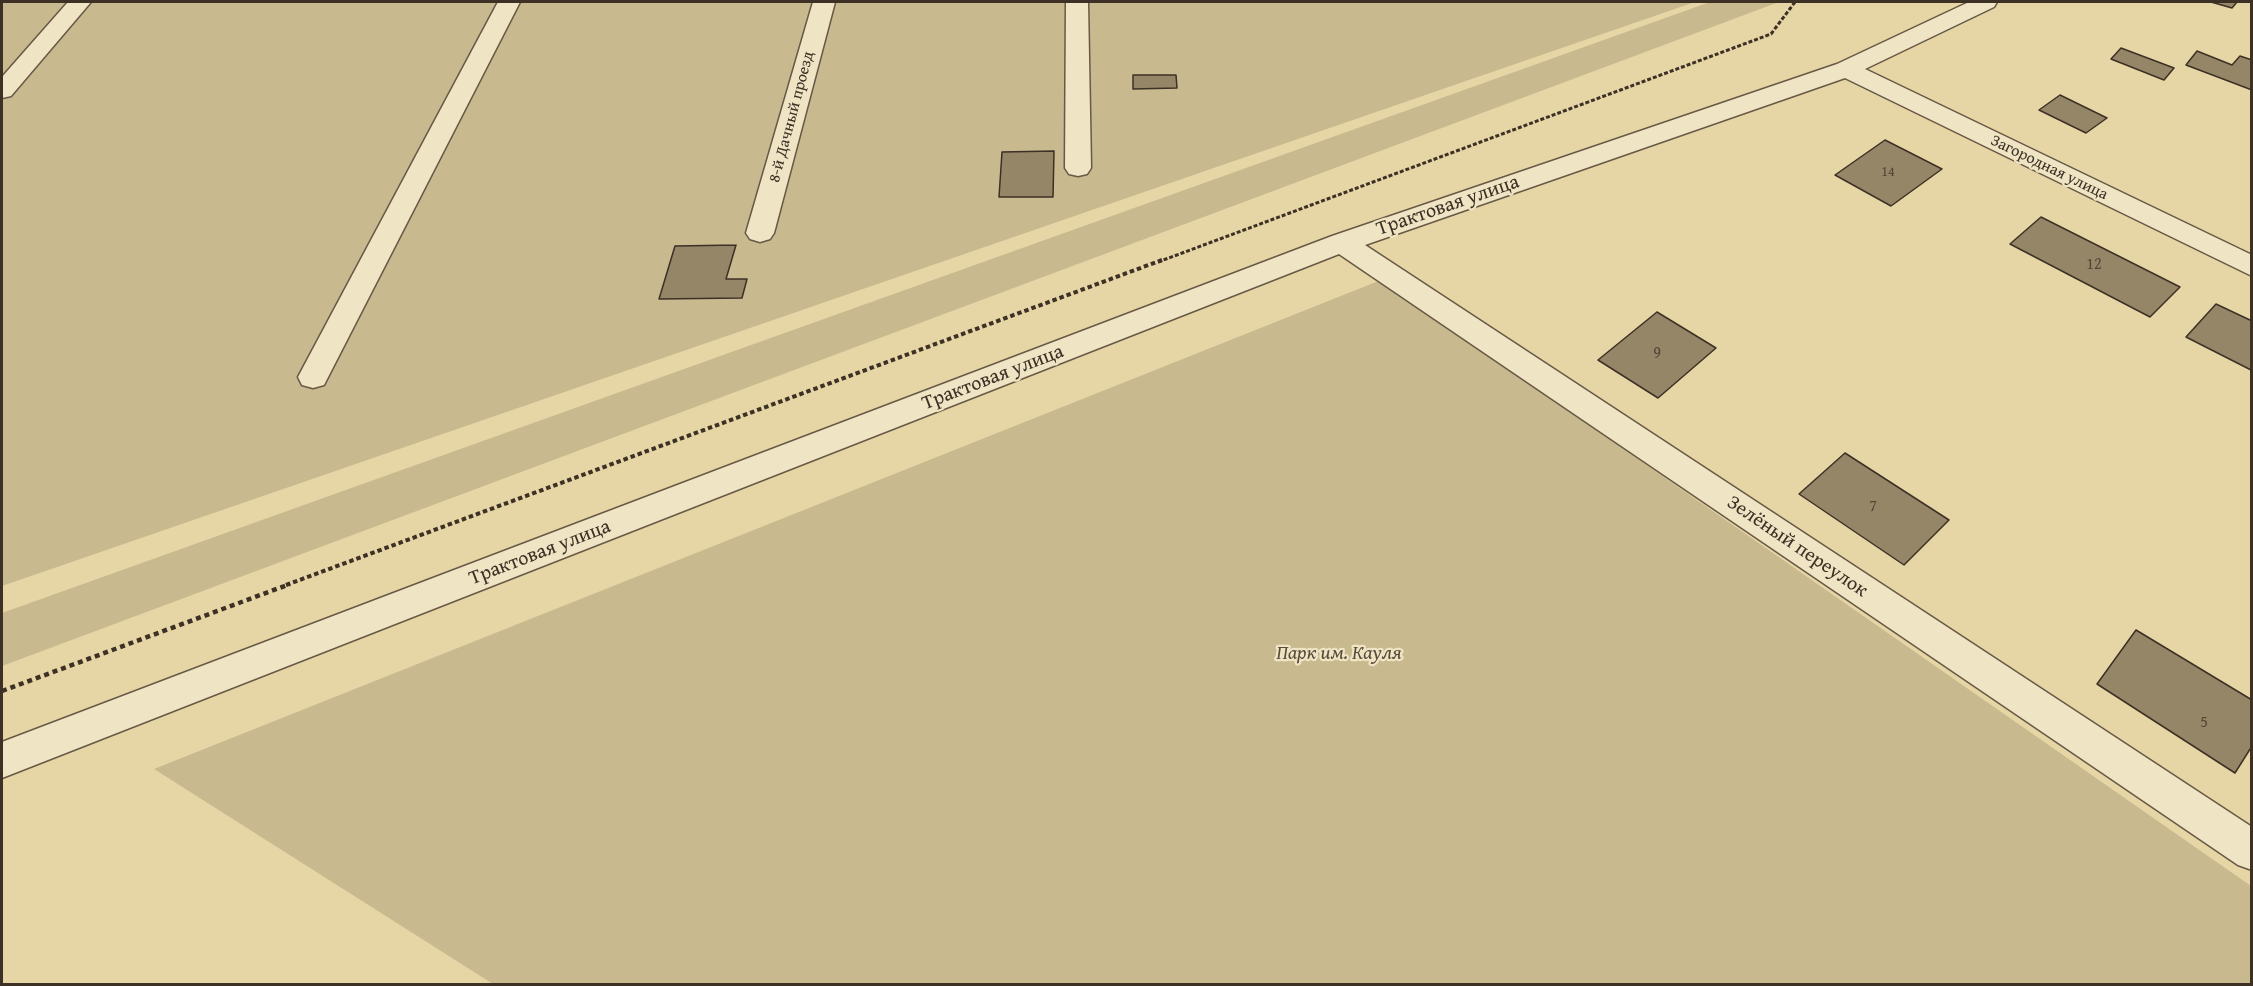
<!DOCTYPE html>
<meta charset="utf-8">
<style>
body{margin:0}
#map{position:relative;width:2253px;height:986px;overflow:hidden;background:#e6d5a5;font-family:"Gentium Book Plus",serif}
canvas{display:block}
.frame{position:absolute;inset:0;border:3px solid #3d3025;pointer-events:none}
</style>
<div id="map">
<canvas width="2253" height="986"></canvas>
<div class="frame"></div>
</div>
<script>
const g = document.querySelector('canvas').getContext('2d');
g.lineJoin = 'round';
function fill(path, color) { g.fillStyle = color; g.fill(path, 'evenodd'); }
const toPath = rows => new Path2D(rows.map(r => 'M' + r).join(''));
function stroke(path, color, width, dash) { g.strokeStyle = color; g.lineWidth = width; g.lineCap = dash ? 'butt' : 'round'; g.setLineDash(dash || []); g.stroke(path); }
function label(font, color, halo, rows, align = 'center') {
  g.font = font + ' "Gentium Book Plus",serif'; g.lineWidth = 4.5; g.setLineDash([]); g.textBaseline = 'middle'; g.strokeStyle = halo; g.fillStyle = color; for (const [text, x, y, turn = 0] of rows) {
    g.save(); g.translate(x, y); g.rotate((+turn || 0) * Math.PI / 180); g.textAlign = isNaN(turn) ? turn : align; if (halo) g.strokeText(text, 0, 0); g.fillText(text, 0, 0); g.restore();
  }
}
fill(toPath([
 [2,2,1695,2,2,586],
 [1710,2,1779,2,2,666,2,613],
 [1381,280,2251,886,2251,984,493,984,154,769]
]), '#c9b98f');
const building = toPath([
 [2211,2,2237,2,2232,8,2211,2],
 [2121,48,2174,68,2164,80,2111,59,2121,48],
 [2197,51,2232,65,2240,56,2252,60,2252,90,2186,65,2197,51],
 [1133,75,1176,75,1177,88,1133,89,1133,75],
 [2060,95,2107,118,2086,133,2039,110,2060,95],
 [1885,140,1942,169,1891,206,1835,175,1885,140],
 [1054,151,1053,197,999,197,1002,152,1054,151],
 [2041,217,2180,287,2150,317,2010,244,2041,217],
 [736,245,726,279,747,279,742,298,659,299,675,246,736,245],
 [2216,304,2252,321,2251,370,2186,337,2216,304],
 [1657,312,1716,348,1658,398,1598,360,1657,312],
 [1845,453,1949,520,1904,565,1799,494,1845,453],
 [2136,630,2252,700,2252,746,2235,773,2097,684,2136,630]
]);
fill(building, '#958668');
stroke(building, '#3d3025', 1.5);
const minor = toPath([
 [68,2,91,2,11,96,2,98,2,77,68,2],
 [498,2,520,2,324,385,313,388,302,385,298,377,498,2],
 [813,2,835,2,774,233,770,239,760,242,750,239,746,233,813,2],
 [1066,2,1088,2,1091,168,1087,174,1078,176,1069,174,1065,168,1066,2],
 [1969,2,1997,2,1994,7,1865,69,2252,255,2252,276,1845,78,1365,245,2252,827,2252,870,2238,865,1339,254,2,778,2,742,1332,236,1837,64,1969,2]
]);
stroke(minor, '#675945', 3);
stroke(toPath([
 [1158,262,1771,34,1795,2]
]), '#3d3025', 3, [4, 2]);
stroke(toPath([
 [286,585,1162,260]
]), '#3d3025', 4, [4.5, 3]);
stroke(toPath([
 [2,691,290,584]
]), '#3d3025', 4.5, [5, 4]);
fill(minor, '#efe4c4');
label('14px', '#534636', null, [
 ["14",1888,172]
]);
label('16px', '#3d3025', '#efe4c4', [
 ["8-й Дачный проезд",792,117,-75],
 ["Загородная улица",2049,168,26]
]);
label('16px', '#534636', null, [
 ["12",2094,265],
 ["9",1657,354],
 ["7",1873,507],
 ["5",2204,723]
]);
label('20px', '#3d3025', '#efe4c4', [
 ["Трактовая улица",1448,206,-19],
 ["Трактовая улица",993,378,-21],
 ["Зелёный переулок",1797,547,34],
 ["Трактовая улица",540,553,-21]
]);
label('italic 20px', '#594b3a', '#efe4c4', [
 ["Парк им. Кауля",1339,654]
]);
</script>
